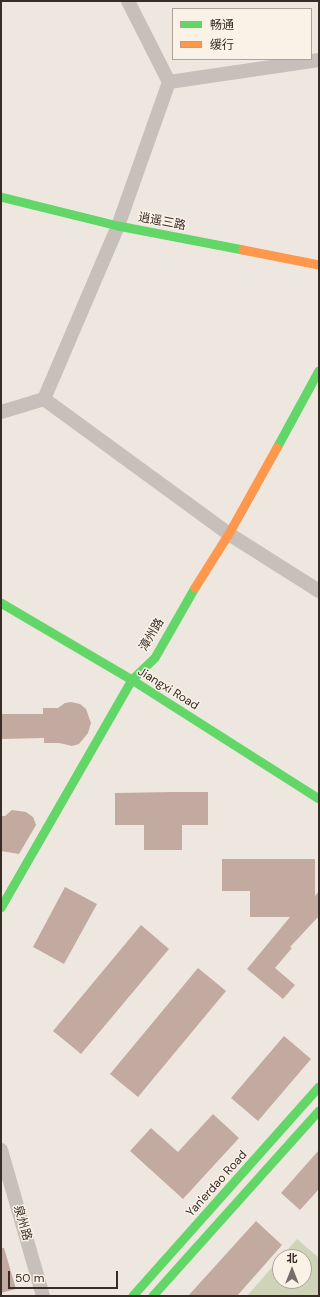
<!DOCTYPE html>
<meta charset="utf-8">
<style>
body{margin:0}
#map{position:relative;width:320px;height:1297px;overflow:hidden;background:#eee7e0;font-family:"DM Sans","Noto Sans SC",sans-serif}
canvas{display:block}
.frame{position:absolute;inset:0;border:2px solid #382c27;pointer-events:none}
.legend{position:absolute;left:172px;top:8px;width:140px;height:52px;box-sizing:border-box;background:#fbf2e7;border:1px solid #ada39a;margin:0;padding:5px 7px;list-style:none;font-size:12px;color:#382c27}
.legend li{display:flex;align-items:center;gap:8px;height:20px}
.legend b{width:20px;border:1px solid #ada39a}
.north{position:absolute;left:272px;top:1249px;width:40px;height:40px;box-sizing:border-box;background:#fbf2e7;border:1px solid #ada39a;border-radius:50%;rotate:0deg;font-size:11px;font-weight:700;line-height:16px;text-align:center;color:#382c27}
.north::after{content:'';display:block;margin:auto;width:14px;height:18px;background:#786d68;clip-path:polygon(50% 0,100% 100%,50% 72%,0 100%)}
.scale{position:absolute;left:8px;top:1271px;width:110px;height:18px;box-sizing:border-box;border:2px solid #382c27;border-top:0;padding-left:5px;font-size:12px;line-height:14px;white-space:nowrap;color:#382c27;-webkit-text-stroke:3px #fbf2e7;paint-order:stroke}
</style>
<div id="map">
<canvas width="320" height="1297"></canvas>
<div class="frame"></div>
<ul class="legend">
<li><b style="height:5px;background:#63d668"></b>畅通</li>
<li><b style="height:5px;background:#ff974d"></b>缓行</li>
</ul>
<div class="north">北</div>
<div class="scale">50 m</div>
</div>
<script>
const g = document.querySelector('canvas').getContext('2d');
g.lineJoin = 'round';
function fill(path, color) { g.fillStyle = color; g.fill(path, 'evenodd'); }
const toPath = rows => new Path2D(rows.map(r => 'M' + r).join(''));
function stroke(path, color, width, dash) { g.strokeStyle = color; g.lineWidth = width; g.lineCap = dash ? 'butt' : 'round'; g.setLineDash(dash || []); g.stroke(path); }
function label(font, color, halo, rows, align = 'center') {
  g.font = font + ' "DM Sans","Noto Sans SC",sans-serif'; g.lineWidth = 3; g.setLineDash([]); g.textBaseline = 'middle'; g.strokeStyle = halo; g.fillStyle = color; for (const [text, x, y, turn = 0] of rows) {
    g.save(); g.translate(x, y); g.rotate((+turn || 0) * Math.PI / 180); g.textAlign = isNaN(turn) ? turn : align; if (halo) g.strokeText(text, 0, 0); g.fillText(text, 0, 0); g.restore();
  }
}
fill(toPath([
 [297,1239,319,1258,319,1296,247,1296,280,1258,280,1281,304,1281,304,1257,281,1257]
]), '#cfd4b9');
fill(toPath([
 [71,702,80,704,86,709,91,723,88,733,79,744,72,746,59,743,44,743,44,738,1,739,1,714,43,714,43,708,58,708,65,703],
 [172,792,208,792,208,825,182,825,182,850,144,850,144,825,115,825,115,793],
 [12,810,26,812,33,817,36,825,19,854,1,851,1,816,5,816],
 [222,859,315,859,315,896,319,891,319,916,290,947,292,948,275,968,295,985,283,999,247,969,290,917,250,917,250,891,222,891],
 [65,887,97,904,64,964,33,947],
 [141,925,169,949,81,1054,53,1031],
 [198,968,226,991,138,1097,110,1074],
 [284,1036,311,1059,258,1121,231,1098],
 [213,1114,239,1138,183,1199,130,1151,151,1128,178,1152],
 [319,1150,319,1189,300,1210,281,1193],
 [256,1221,282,1245,237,1296,188,1296],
 [1,1248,4,1248,16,1289,1,1293]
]), '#c3aaa0');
stroke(toPath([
 [169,82,319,60],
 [44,399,229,534,319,591],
 [1,412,44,399,118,226,169,82,128,1],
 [1,1150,43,1296]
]), '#c7bfb9', 14);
stroke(toPath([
 [1,197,118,226,243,250],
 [277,448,319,371],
 [1,603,132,680,319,799],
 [1,908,132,680,155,658,195,588],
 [133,1296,319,1087],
 [153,1296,319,1111]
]), '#63d668', 9);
stroke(toPath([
 [243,250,319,265],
 [195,588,229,534,277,448]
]), '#ff974d', 9);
label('12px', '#382c27', '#fbf2e7', [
 ["逍遥三路",162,222,11],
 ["漳州路",152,635,-59],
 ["Jiangxi Road",168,689,32],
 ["Yan'erdao Road",217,1184,-48],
 ["泉州路",22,1223,74]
]);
</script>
